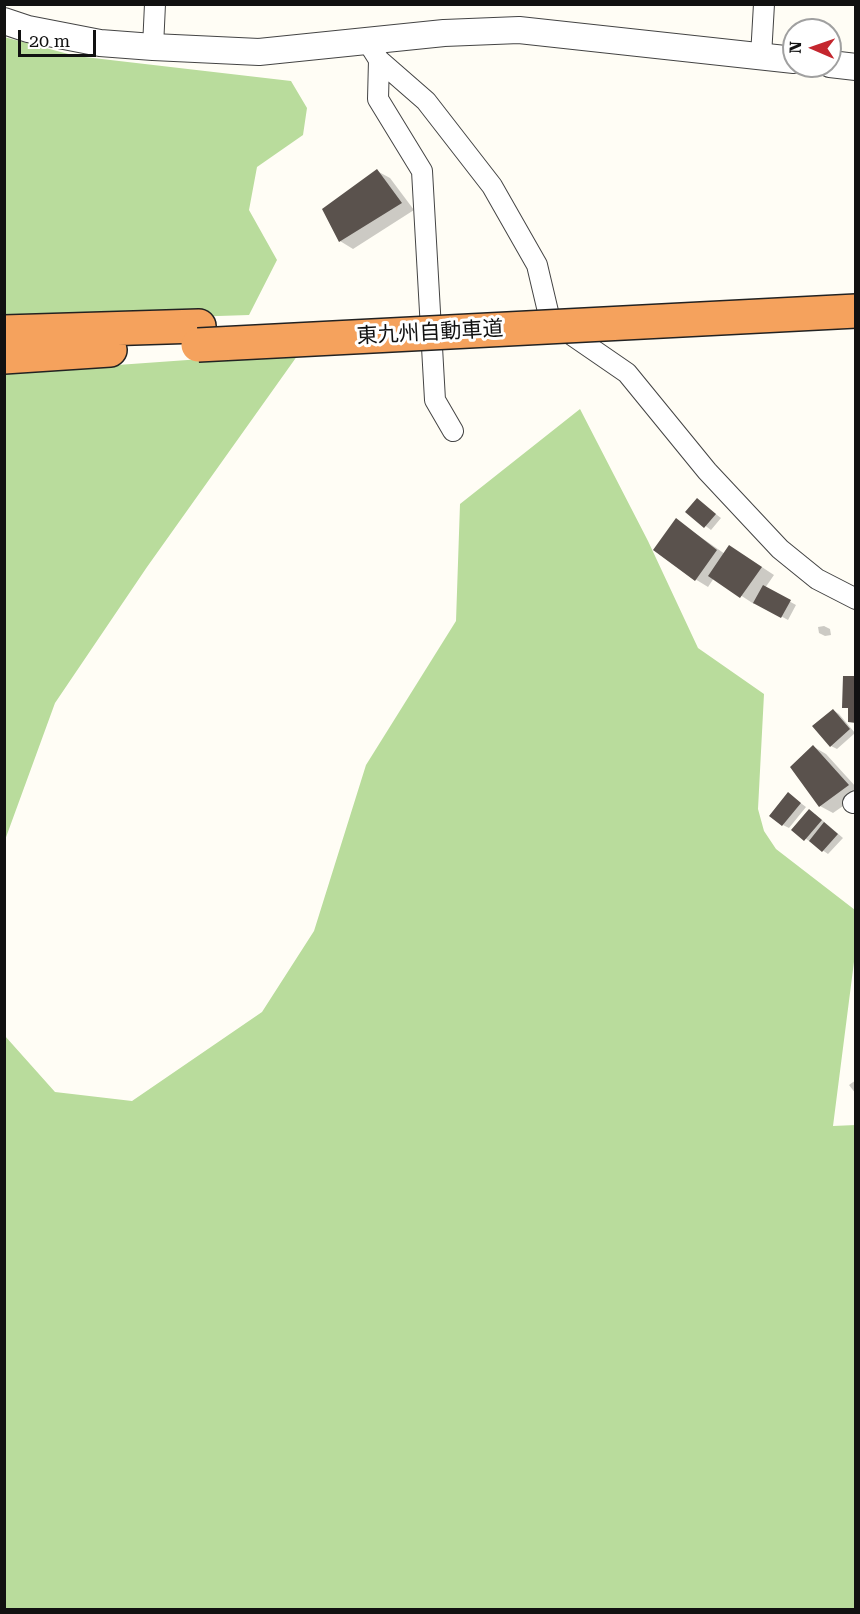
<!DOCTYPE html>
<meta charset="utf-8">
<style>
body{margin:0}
#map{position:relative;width:860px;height:1614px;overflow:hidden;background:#fffdf5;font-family:"Roboto Serif",serif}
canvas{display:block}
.frame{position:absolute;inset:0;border:6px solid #111;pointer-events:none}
.north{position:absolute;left:782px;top:18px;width:60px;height:60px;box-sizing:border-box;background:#fff;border:2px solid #a0a0a0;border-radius:50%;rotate:272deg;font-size:16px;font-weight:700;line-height:24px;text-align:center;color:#111}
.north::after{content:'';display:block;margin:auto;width:21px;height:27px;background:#c4262e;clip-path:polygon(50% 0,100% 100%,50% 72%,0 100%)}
.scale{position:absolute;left:18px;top:30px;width:78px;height:27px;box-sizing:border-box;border:3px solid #111;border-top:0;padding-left:8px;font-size:18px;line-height:21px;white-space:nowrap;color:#111;-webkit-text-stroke:4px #fff;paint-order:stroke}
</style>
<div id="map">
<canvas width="860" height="1614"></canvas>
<div class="frame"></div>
<div class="north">N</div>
<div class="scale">20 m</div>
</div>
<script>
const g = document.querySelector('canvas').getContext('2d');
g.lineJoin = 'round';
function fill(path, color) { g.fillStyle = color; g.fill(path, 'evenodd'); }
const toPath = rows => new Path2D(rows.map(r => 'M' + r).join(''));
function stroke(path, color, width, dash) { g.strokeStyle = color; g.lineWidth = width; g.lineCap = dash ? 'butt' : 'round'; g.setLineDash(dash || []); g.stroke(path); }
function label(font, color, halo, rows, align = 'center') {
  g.font = font + ' "Roboto Serif","Noto Sans JP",serif'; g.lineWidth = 6; g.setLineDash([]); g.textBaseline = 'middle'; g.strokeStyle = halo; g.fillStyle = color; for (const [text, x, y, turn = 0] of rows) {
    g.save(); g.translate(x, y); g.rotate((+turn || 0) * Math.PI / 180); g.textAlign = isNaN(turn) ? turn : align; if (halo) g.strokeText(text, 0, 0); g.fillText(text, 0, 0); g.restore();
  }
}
fill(toPath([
 [4,37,76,56,291,81,307,108,303,135,257,167,249,210,277,260,249,315,126,319,5,315],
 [300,352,147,567,55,703,5,840,5,373],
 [580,409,648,541,698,648,764,694,758,809,764,831,776,849,855,910,855,954,833,1126,856,1125,855,1609,5,1609,5,1036,55,1092,132,1101,262,1012,314,931,366,765,456,621,460,504]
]), '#b9dc9c');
fill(toPath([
 [377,171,390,178,414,210,353,249,340,241,324,210],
 [697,500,721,518,711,530,687,512],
 [676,520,725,554,742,554,774,575,765,588,796,605,788,620,755,602,754,604,714,578,708,587,695,579],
 [824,626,830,629,831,635,825,636,819,633,818,627],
 [833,710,839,714,855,733,837,749,831,746],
 [814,747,826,754,856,787,856,797,833,813,820,806],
 [794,798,806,807,789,828,783,825],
 [815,814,843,838,828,854,793,830],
 [856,1080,856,1094,849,1085]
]), '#0003');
fill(toPath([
 [377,169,402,203,339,242,322,209],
 [697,498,716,514,704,528,685,512],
 [676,518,717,550,695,581,653,550],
 [729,545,762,567,740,598,708,576],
 [763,585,791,600,781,618,753,603],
 [843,676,856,676,856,723,848,722,848,708,842,708],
 [833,709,850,729,830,747,812,726],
 [813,745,849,785,819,807,790,767],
 [788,792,801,803,782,826,769,816],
 [809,809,822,820,804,841,791,830],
 [824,822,838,834,822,852,809,841]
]), '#5a524d');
const minor = toPath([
 [367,41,379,60,426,101,492,186,537,265,550,320,627,373,707,471,780,549,817,579,856,599],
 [153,47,155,4],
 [761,56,764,4],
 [379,60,378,99,422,171,435,400,453,431],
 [853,803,856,801]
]);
const tertiary = toPath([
 [4,21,28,29,100,43,153,47,259,52,444,33,519,30,794,60],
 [830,64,856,67]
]);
const motorway = toPath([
 [4,332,199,326],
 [4,357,110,350]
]);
stroke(minor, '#444', 22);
stroke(tertiary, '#444', 28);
stroke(motorway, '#222', 36);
stroke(minor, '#fff', 20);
stroke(tertiary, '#fff', 26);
stroke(motorway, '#f5a25d', 33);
const motorwayBridge = toPath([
 [198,345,856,311]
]);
stroke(motorwayBridge, '#222', 36, []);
stroke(motorwayBridge, '#f5a25d', 33);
label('21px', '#111', '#fff', [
 ["東九州自動車道",430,333,-3]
]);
</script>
